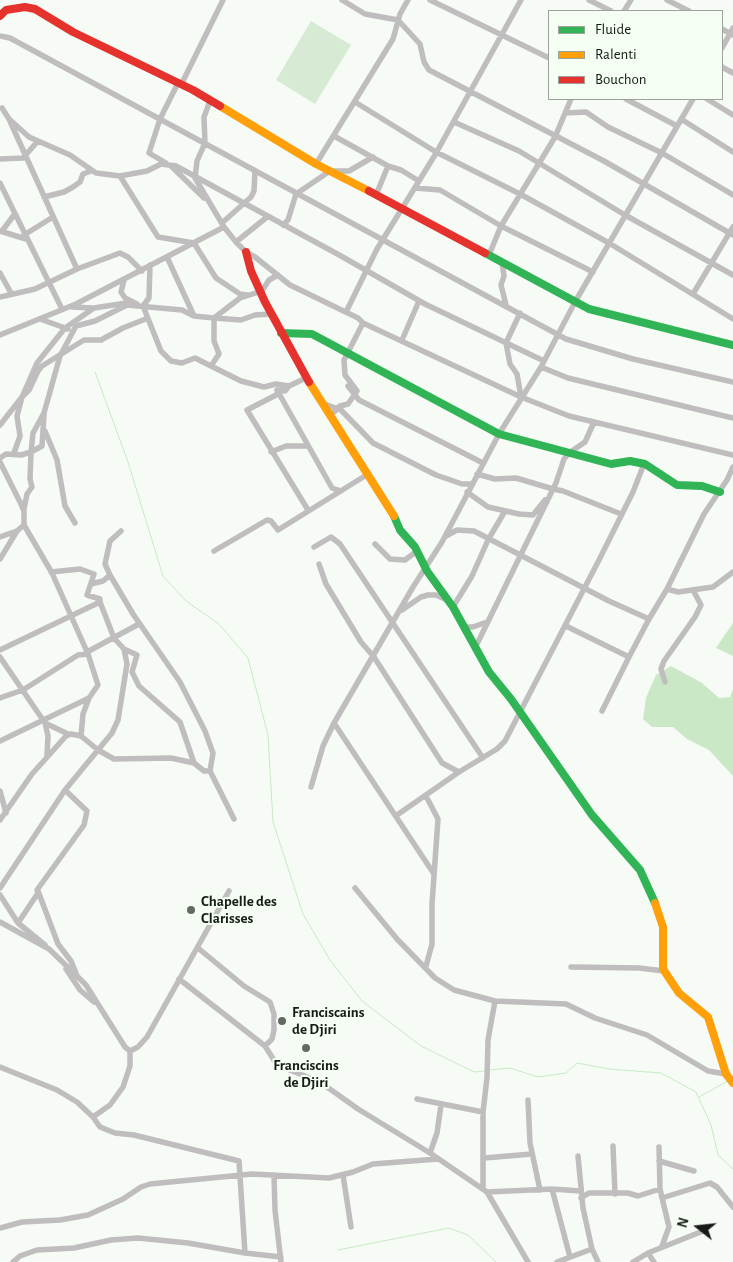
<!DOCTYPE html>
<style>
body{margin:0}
#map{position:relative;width:733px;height:1262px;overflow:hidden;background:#f6fbf6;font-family:"Alegreya Sans",sans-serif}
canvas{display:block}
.legend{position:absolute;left:548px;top:10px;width:175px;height:90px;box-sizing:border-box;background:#f4fef3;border:1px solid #9ca39b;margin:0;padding:6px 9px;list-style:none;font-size:15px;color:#171b16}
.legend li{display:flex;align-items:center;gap:10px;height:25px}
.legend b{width:25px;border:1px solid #9ca39b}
.north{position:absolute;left:673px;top:1202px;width:50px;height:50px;-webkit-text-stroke:4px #f4fef3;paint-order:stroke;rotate:286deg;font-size:14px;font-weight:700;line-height:20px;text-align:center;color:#171b16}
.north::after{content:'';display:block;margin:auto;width:18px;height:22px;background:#171b16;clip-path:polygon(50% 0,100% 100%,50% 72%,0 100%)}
</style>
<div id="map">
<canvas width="733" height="1262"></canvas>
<ul class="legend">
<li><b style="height:6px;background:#30b455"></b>Fluide</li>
<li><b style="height:6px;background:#ff9f0a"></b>Ralenti</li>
<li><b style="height:6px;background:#e5322d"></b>Bouchon</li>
</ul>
<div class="north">N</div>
</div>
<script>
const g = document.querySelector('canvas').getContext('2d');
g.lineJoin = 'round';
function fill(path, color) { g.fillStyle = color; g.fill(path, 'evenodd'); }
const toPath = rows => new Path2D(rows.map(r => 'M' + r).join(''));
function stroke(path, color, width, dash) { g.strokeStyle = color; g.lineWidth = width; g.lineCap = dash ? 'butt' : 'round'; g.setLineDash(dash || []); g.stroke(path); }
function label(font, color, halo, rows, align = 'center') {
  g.font = font + ' "Alegreya Sans",sans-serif'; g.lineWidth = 4; g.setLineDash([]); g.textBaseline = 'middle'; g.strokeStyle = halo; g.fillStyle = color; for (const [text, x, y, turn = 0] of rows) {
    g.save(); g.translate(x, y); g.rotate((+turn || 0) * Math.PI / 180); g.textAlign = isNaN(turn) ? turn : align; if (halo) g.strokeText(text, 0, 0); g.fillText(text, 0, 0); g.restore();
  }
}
fill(toPath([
 [311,21,351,45,315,104,276,80]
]), '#d7ead4');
fill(toPath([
 [733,623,733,656,716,648],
 [671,666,702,683,719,698,730,697,733,689,733,776,709,750,687,739,673,727,652,727,643,719,646,698,656,675]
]), '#cae7c6');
stroke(toPath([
 [95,372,128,462,163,576,186,601,219,624,248,658,268,735,273,822,303,914,330,960,362,1001,421,1046,474,1072,485,1071],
 [668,699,733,752],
 [489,1070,510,1068,538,1077,566,1073,577,1063,609,1069,661,1073,696,1092,711,1125,718,1155,733,1169],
 [699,1097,728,1081],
 [338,1250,449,1228,468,1235,496,1262]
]), '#c7eac2', 1);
stroke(toPath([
 [342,0,365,14,398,20,420,44,424,62,429,70,604,161,733,235],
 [430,0,549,58],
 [589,0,611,11],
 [667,0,689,11],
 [624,11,631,0],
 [722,29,733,35],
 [0,36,10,38,566,339,633,359,733,382],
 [722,48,733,28],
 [722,67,733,73],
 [181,85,223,0],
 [626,99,677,126],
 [707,99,733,115],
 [210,101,204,117,205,143,197,161,195,178,224,227,236,242,246,252,255,257,290,285,358,318,363,323,521,397,569,416,733,455],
 [355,102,436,152,520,194,609,243,733,319],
 [2,108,9,119,77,269],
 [565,113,586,112,608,127,662,153,733,195],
 [9,119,29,137,70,155,96,173,120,176,147,171,161,164,176,166,341,256,425,304,544,361],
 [681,119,733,152],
 [454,122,519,151,625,215,733,275],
 [334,136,388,166],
 [0,159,23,158,38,141],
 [166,163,149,153,160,119,178,83],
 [316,164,393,39,400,14,408,0],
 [171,166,204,198],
 [120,176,158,237,194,243,216,278,240,294,247,295],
 [0,183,62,309],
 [415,188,440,190,501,226,593,272],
 [376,195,388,166,401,170,419,181],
 [44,197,64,192,73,187,80,182,83,174,91,171],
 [223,222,251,197,254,191,255,171],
 [283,225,288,220,296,194,330,171,349,171,373,157],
 [0,231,26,239],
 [2,231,14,215],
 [24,235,53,217],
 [236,242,267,217],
 [489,255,501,226,555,137,571,99],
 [167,257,194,316],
 [502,262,504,276,501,285,506,305],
 [150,265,149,298,143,306,161,351,171,361,182,363,195,358,241,381,264,387,276,384,289,386],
 [0,273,11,293],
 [124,280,121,292,125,298,137,304],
 [693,294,733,227],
 [0,297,35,289,77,269,120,253,128,257,142,271],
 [72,307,92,308],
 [346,312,377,249,435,155,521,0],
 [520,313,506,343,510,364,517,374,521,397],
 [40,319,68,329],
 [0,335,76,304,224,227],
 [402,340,419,301],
 [211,366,219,354,214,341,214,318,241,320,255,315,271,314],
 [541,367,568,378,733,418],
 [306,378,289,386,285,391,277,390,278,394,247,410,308,510],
 [348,386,359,400,483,463],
 [277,390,332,488,341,491],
 [322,403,341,410,373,443,436,475,462,484,472,484],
 [330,416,340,406,348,404,357,391,345,375,344,360,363,323],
 [0,425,22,397,37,363,65,328,94,308,126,303],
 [45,431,57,460,65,506,75,523],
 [271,452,286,446,308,446],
 [14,453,20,436,17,416,22,397,29,390,38,371,42,366,84,340,101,340,123,328,148,318],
 [0,458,6,454,21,455,31,452,33,433,44,413,60,356,76,326,95,321,127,305,182,310,194,316,214,318,240,298,262,291,269,280,278,275],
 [0,462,20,502,24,511,24,525,52,573,88,654,98,685,89,698,0,741],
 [477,474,495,479,516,478,553,489],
 [552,491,553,489,563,491,621,514],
 [467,492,488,507,519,514,533,515,545,500],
 [24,509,27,494,32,487,30,479,31,452,42,446,44,415],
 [446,536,457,530,474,531,609,601,649,619,667,589,678,592,713,587,733,572],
 [0,537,17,531,24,525],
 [375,544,390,559,405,560,417,551],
 [314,547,331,537,340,544,483,758],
 [214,551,267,520,271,521,278,530,368,474],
 [0,559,17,531],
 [319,564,326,584,361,642,374,657,442,763,459,772],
 [51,572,80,569,94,574,87,595,100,599,100,602],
 [110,575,133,614,180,682,205,731,213,753,210,771],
 [91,584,103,581,110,575,105,564,110,541,121,531],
 [667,589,704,514,727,480,733,467],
 [453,607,472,576,488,540,505,511],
 [402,610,421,597,428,595,436,595,447,600],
 [566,626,629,657,649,619],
 [464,627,473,627,487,622],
 [476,646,556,483,564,459,569,453,585,442,594,422],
 [124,649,127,664,118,720,112,733,98,750,114,759,171,758,194,763,204,771,210,771,234,819],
 [0,650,100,602,114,638,124,649,137,655,132,672,139,686,180,722,194,763],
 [87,652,139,624],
 [0,657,45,723,48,736,47,755],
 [665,682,661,669,664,661,695,617,701,605,693,590],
 [0,698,23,690,78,655,88,654],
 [602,711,629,657],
 [45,723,68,734],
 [334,723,434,874],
 [81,736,83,714,89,698],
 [311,787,323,746,334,723,413,587,442,542,499,434,541,367,575,302,693,99],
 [0,791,6,813],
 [397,815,459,772,497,749,505,741,599,560,633,492,644,464],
 [0,820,32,774,66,736,71,734,81,736,98,750,65,790,0,888],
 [355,888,397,939,435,978,454,990,495,1001,566,1004,595,1018,647,1035,708,1071,726,1074],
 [38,891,58,944,71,961,76,973],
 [0,895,18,923,45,945],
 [0,922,49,949,76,975,86,985,125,1047,130,1051,138,1047,147,1037,229,891],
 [18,923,38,893,37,890,84,825,87,811,65,790],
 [198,948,244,986,270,1002,274,1014,274,1030,272,1039,265,1046],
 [426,966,432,944,432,904,438,819,426,796],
 [571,967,639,968,664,971],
 [66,969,80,990,94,1002],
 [179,979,265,1046,277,1065,320,1082,358,1109,430,1153,487,1192,528,1262],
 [0,1067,57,1090,77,1102,93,1117,110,1105,123,1087,130,1066,130,1051],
 [417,1099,483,1112],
 [528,1100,530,1143,540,1190],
 [93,1117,100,1127,115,1133,134,1135,239,1161,245,1253],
 [613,1146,615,1194],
 [659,1147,660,1189,669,1227,662,1246],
 [430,1153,437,1133,441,1105],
 [578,1156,583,1208,592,1249,598,1262],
 [484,1158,532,1154],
 [659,1161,694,1171],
 [274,1175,275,1210,281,1262],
 [343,1175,351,1227],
 [483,1189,483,1112,487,1078,488,1040,495,1001],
 [552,1189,570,1257],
 [487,1192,552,1189,581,1191],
 [581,1198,589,1193,628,1193,638,1196,660,1189],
 [662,1198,710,1183,717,1187,733,1207],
 [0,1228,22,1222,60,1220,88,1215,123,1199,141,1187,150,1184,252,1174,329,1178,353,1172,373,1164,438,1159],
 [648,1253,703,1231],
 [13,1262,20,1256,37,1250,74,1248,111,1240,138,1238,188,1243,245,1253,281,1257],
 [557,1262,592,1249],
 [633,1262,648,1253,654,1262]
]), '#bfbdbd', 5.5);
stroke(toPath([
 [485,253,589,309,733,345],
 [281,333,312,334,499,434,611,464,630,461,645,464,677,485,702,486,720,492],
 [394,516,400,530,415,547,427,571,453,607,489,672,511,699,592,815,640,870,655,903]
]), '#30b455', 8);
stroke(toPath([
 [220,106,316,164,369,191],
 [309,382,394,516],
 [655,903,663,927,663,969,679,993,708,1017,726,1074,733,1083]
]), '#ff9f0a', 8);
stroke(toPath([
 [0,16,6,10,25,7,35,9,73,32,193,90,220,106],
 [369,191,485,253],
 [246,252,251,271,265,302,309,382]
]), '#e5322d', 8);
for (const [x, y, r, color] of [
 [191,910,5,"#656964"],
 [282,1021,5,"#656964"],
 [306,1048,5,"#656964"]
]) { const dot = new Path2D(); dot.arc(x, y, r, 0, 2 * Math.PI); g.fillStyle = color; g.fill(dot); stroke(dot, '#f4fef3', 2); }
label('bold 15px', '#171b16', '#f4fef3', [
 ["Chapelle des",201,901],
 ["Clarisses",201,918],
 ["Franciscains",292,1012],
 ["de Djiri",292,1029],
 ["Franciscins",306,1065,"center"],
 ["de Djiri",306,1082,"center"]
], 'left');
</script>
